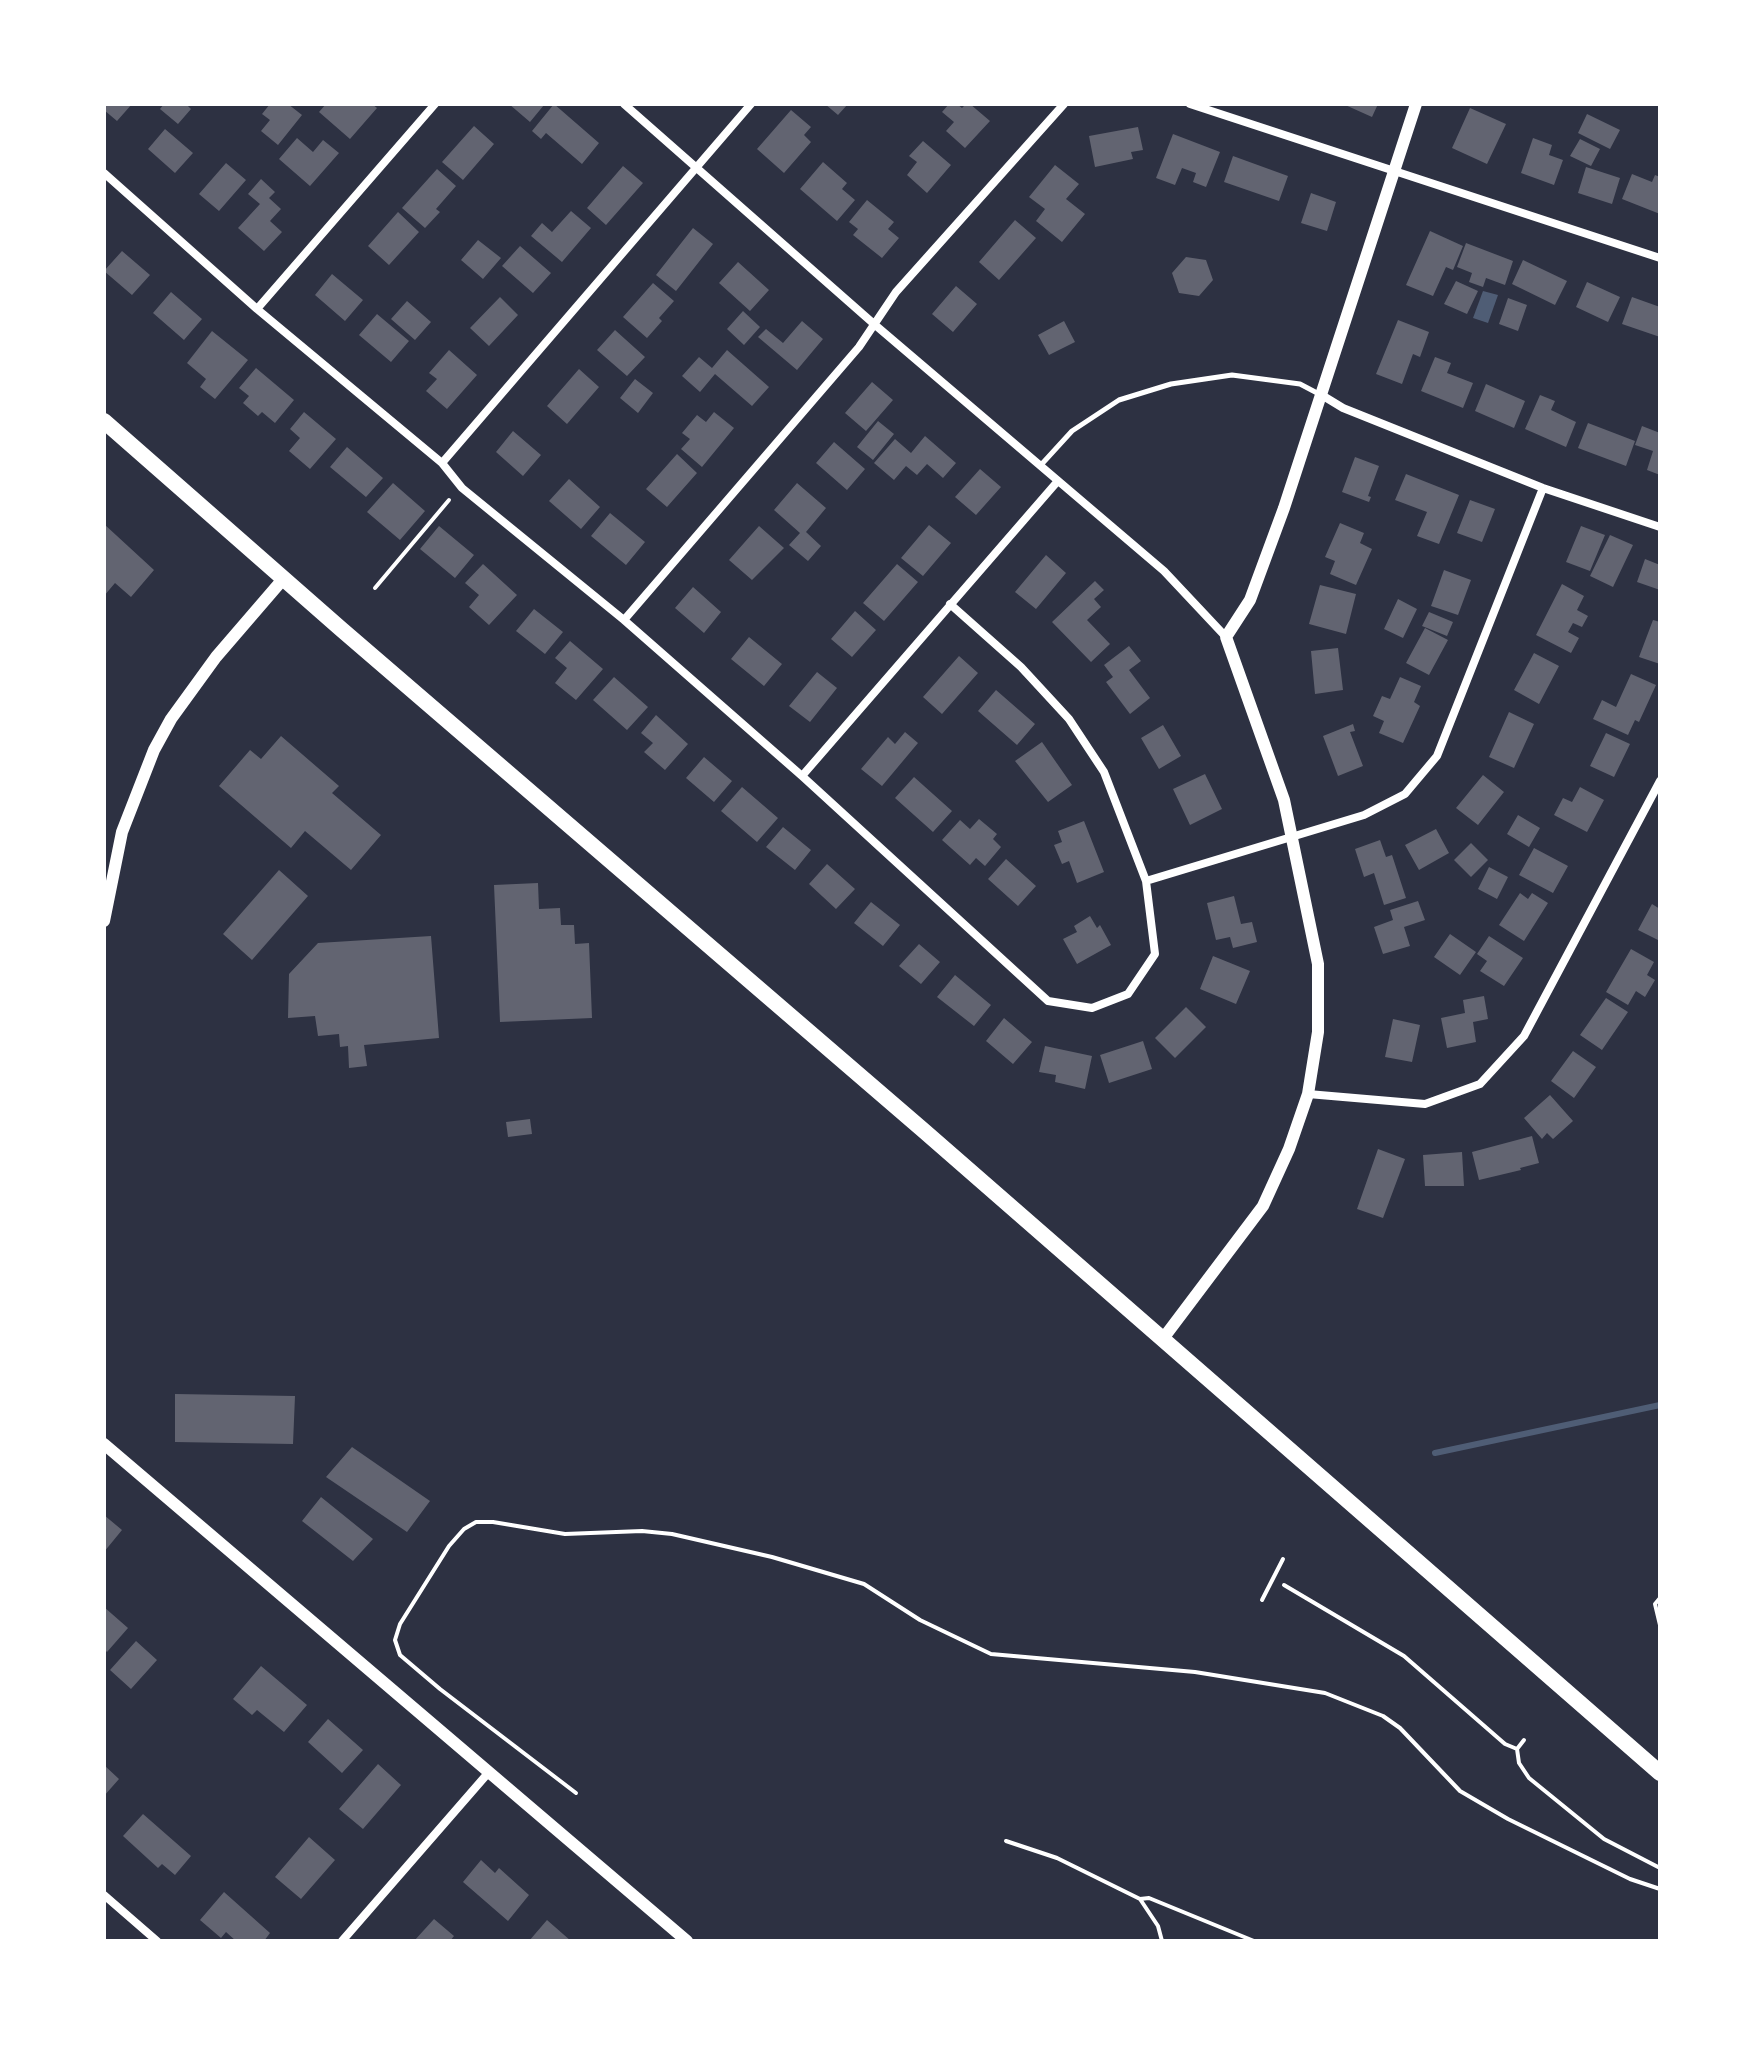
<!DOCTYPE html>
<style>
body{margin:0}
#map{position:relative;width:1764px;height:2045px;overflow:hidden;background:#2d3142;font-family:"Public Sans",sans-serif}
canvas{display:block}
.frame{position:absolute;inset:0;border:106px solid #fff;pointer-events:none}
</style>
<div id="map">
<canvas width="1764" height="2045"></canvas>
<div class="frame"></div>
</div>
<script>
const g = document.querySelector('canvas').getContext('2d');
g.lineJoin = 'round';
function fill(path, color) { g.fillStyle = color; g.fill(path, 'evenodd'); }
const toPath = rows => new Path2D(rows.map(r => 'M' + r).join(''));
function stroke(path, color, width, dash) { g.strokeStyle = color; g.lineWidth = width; g.lineCap = dash ? 'butt' : 'round'; g.setLineDash(dash || []); g.stroke(path); }
fill(toPath([
 [1483,291,1498,295,1488,323,1473,318]
]), '#4f5d75');
stroke(toPath([
 [1435,1453,1660,1405]
]), '#4f5d75', 6);
fill(toPath([
 [106,104,132,104,117,121,104,110],
 [164,104,186,104,191,109,178,124,160,109],
 [270,104,288,104,302,115,278,145,261,131,270,120,262,114],
 [326,104,372,104,377,108,350,139,319,112],
 [509,104,543,104,544,105,530,122],
 [554,104,599,143,582,164,546,133,541,139,532,131],
 [825,104,848,104,838,115],
 [949,104,957,104,962,108,966,104,970,104,990,121,965,148,946,131,954,122,942,112],
 [1343,104,1378,104,1372,117],
 [1470,108,1506,124,1487,164,1452,148],
 [791,110,811,127,804,135,811,142,784,173,757,149],
 [1587,114,1620,130,1610,149,1578,133],
 [474,126,494,144,463,180,442,162],
 [1138,127,1143,150,1131,152,1133,159,1095,167,1089,136],
 [165,129,193,153,175,173,148,149],
 [1173,134,1220,152,1206,187,1193,182,1196,173,1182,168,1175,185,1156,178],
 [297,138,313,152,323,140,339,153,310,186,279,159],
 [1533,138,1552,145,1549,155,1563,160,1554,185,1521,173],
 [1580,139,1600,149,1591,166,1570,156],
 [923,141,951,165,927,193,907,175,917,162,909,156],
 [1233,156,1288,176,1279,201,1224,182],
 [823,162,847,183,842,189,855,200,837,221,800,189],
 [226,163,246,180,219,211,199,194],
 [1055,165,1079,184,1066,199,1085,214,1062,242,1036,221,1045,209,1029,197],
 [623,166,643,183,606,225,587,208],
 [1586,167,1620,178,1612,204,1578,193],
 [437,169,456,186,436,209,440,212,425,228,402,208],
 [1632,174,1652,182,1655,175,1660,177,1660,214,1622,199],
 [261,179,275,192,269,198,281,209,270,221,282,232,264,251,238,228,260,204,248,194],
 [1311,193,1336,202,1327,231,1301,223],
 [867,200,894,222,888,229,899,238,882,258,853,235,858,229,849,222],
 [571,211,591,228,562,262,531,236,542,223,552,232],
 [398,212,419,232,389,265,368,246],
 [1015,220,1036,238,999,280,979,262],
 [693,228,713,244,676,291,656,275],
 [1430,231,1463,246,1453,270,1446,267,1433,296,1406,285],
 [478,240,501,258,483,279,461,260],
 [1466,243,1513,261,1505,285,1486,278,1483,287,1469,282,1472,273,1457,267],
 [520,246,551,273,533,293,502,266],
 [122,251,150,275,132,295,104,271],
 [1186,257,1206,260,1213,280,1199,296,1179,293,1172,273],
 [1523,260,1567,281,1555,305,1512,284],
 [738,262,769,290,750,311,719,283],
 [332,274,363,300,345,321,315,295],
 [1456,281,1478,291,1467,314,1444,304],
 [1587,282,1620,297,1608,322,1576,307],
 [653,283,674,301,659,318,662,321,647,338,623,317],
 [956,286,977,304,953,332,932,314],
 [171,292,202,319,184,340,153,313],
 [500,297,518,315,489,346,470,328],
 [1632,297,1660,307,1660,337,1622,324],
 [1508,298,1527,305,1518,331,1499,324],
 [407,301,431,322,415,340,391,319],
 [743,311,760,327,744,345,727,329],
 [377,314,409,341,391,362,359,335],
 [1398,320,1429,332,1420,357,1413,354,1402,384,1376,374],
 [802,321,823,339,797,370,758,337,766,329,783,343],
 [1064,321,1075,342,1049,355,1038,335],
 [615,330,645,357,627,376,597,350],
 [212,331,248,360,215,399,200,387,206,379,187,363],
 [449,350,477,375,447,409,426,391,437,379,429,373],
 [727,350,769,387,752,406,715,374,700,392,682,376,699,357,712,368],
 [1435,357,1451,363,1447,373,1473,383,1463,408,1421,391],
 [256,368,294,400,275,423,262,412,258,416,243,403,249,396,239,388],
 [579,369,599,387,567,424,547,406],
 [635,379,653,393,638,413,620,398],
 [872,382,893,400,866,431,845,413],
 [1486,384,1525,401,1514,428,1475,411],
 [1540,395,1555,401,1551,410,1576,422,1566,447,1525,429],
 [304,412,336,439,310,469,289,451,300,438,290,429],
 [714,412,734,428,702,467,681,449,690,439,682,433,697,415,706,422],
 [878,421,894,434,873,460,857,447],
 [1588,423,1635,441,1626,466,1578,448],
 [1642,426,1660,433,1660,475,1647,470,1653,451,1635,445],
 [513,431,541,455,523,476,496,452],
 [925,436,956,463,943,478,927,464,917,475,906,466,894,480,874,463,895,439,911,453],
 [834,442,865,469,847,490,816,463],
 [347,447,383,478,366,497,330,467],
 [677,454,697,473,667,507,646,489],
 [1355,457,1379,466,1368,496,1371,497,1369,502,1342,492],
 [980,469,1001,487,976,515,955,497],
 [1406,474,1459,495,1439,544,1417,536,1427,512,1395,500],
 [569,479,600,507,581,529,549,501],
 [393,483,425,511,400,540,367,512],
 [797,483,826,508,806,532,821,546,808,561,789,545,800,533,774,510],
 [1470,500,1495,509,1482,542,1457,533],
 [610,513,645,542,626,565,591,536],
 [1340,523,1364,533,1360,543,1372,549,1356,585,1330,574,1335,561,1325,557],
 [104,524,154,570,131,597,115,583,104,596],
 [929,525,951,543,923,576,901,558],
 [439,526,474,555,455,578,420,549],
 [759,526,784,548,752,580,729,560],
 [1581,526,1605,535,1590,571,1566,562],
 [1610,535,1633,545,1613,587,1590,576],
 [1046,555,1066,573,1036,609,1015,592],
 [1645,559,1660,565,1660,590,1637,582],
 [483,564,517,595,489,625,469,607,479,595,465,583],
 [897,564,918,582,884,621,863,603],
 [1444,570,1471,580,1458,615,1431,606],
 [1095,581,1104,590,1094,599,1101,607,1087,620,1110,644,1091,662,1052,622],
 [1562,584,1584,596,1577,610,1588,616,1582,627,1573,623,1568,632,1579,638,1571,653,1536,635],
 [1320,585,1356,594,1346,634,1309,624],
 [693,587,721,612,704,633,675,608],
 [1398,599,1417,609,1403,638,1384,629],
 [534,609,563,632,545,654,516,631],
 [855,611,876,630,852,657,831,639],
 [1429,612,1453,622,1447,636,1422,626],
 [1653,620,1660,622,1660,664,1639,657],
 [1425,628,1448,640,1429,675,1406,663],
 [749,637,782,664,764,686,731,659],
 [570,641,603,669,576,700,555,683,567,668,555,658],
 [1129,646,1141,661,1129,670,1150,698,1130,714,1106,682,1113,677,1104,665],
 [1338,648,1343,690,1315,694,1311,651],
 [1534,653,1559,666,1539,704,1514,690],
 [959,656,978,673,942,714,923,697],
 [817,672,837,688,810,722,789,706],
 [1631,674,1656,685,1639,722,1635,720,1628,735,1593,719,1602,700,1616,707],
 [614,677,648,707,627,730,593,700],
 [1400,677,1421,686,1414,702,1420,706,1403,743,1379,733,1384,721,1373,716,1382,696,1390,699],
 [996,690,1035,724,1017,745,978,711],
 [1509,712,1534,724,1514,768,1489,757],
 [656,715,688,744,665,770,644,752,653,743,641,733],
 [1353,724,1355,731,1350,732,1363,766,1338,776,1323,736],
 [1163,725,1181,756,1159,769,1141,738],
 [905,732,918,743,882,786,861,769,888,737,895,744],
 [1606,733,1630,744,1614,777,1590,766],
 [281,736,339,786,332,793,381,835,351,870,305,831,291,848,219,786,250,750,261,759],
 [1042,742,1072,785,1048,802,1015,761],
 [704,757,732,781,714,802,686,778],
 [1205,774,1222,809,1190,825,1173,789],
 [1483,775,1504,792,1478,825,1456,808],
 [914,777,952,811,933,832,895,798],
 [742,787,778,818,757,842,721,811],
 [1580,787,1604,800,1587,832,1554,815,1563,798,1572,802],
 [1518,815,1540,828,1529,847,1507,834],
 [979,819,997,834,993,839,1001,847,985,866,976,858,970,865,942,840,960,820,970,829],
 [1084,821,1104,872,1077,883,1069,861,1062,864,1054,845,1062,842,1058,831],
 [783,827,811,850,795,870,766,847],
 [1436,829,1449,853,1419,870,1405,845],
 [1380,840,1386,857,1392,855,1406,898,1384,905,1374,873,1364,877,1355,849],
 [1471,843,1488,860,1471,877,1454,860],
 [1534,848,1568,866,1553,893,1519,875],
 [1006,859,1036,886,1018,906,988,879],
 [827,864,855,889,836,909,809,884],
 [1489,867,1508,877,1497,899,1478,889],
 [279,870,308,896,252,960,223,934],
 [538,883,539,909,560,908,561,925,574,925,575,944,589,943,592,1018,500,1022,494,885],
 [1520,893,1528,899,1532,893,1548,903,1524,941,1499,925],
 [1234,896,1241,924,1252,922,1257,942,1233,948,1230,937,1216,940,1207,903],
 [1418,901,1425,920,1404,927,1410,946,1383,954,1374,927,1393,920,1390,910],
 [871,902,900,925,883,946,854,923],
 [1652,904,1660,909,1660,941,1638,930],
 [1090,916,1097,928,1100,925,1111,945,1077,964,1063,939,1077,932,1074,926],
 [1450,934,1476,952,1460,975,1434,957],
 [431,936,439,1038,364,1045,367,1066,349,1068,348,1046,340,1047,339,1034,318,1036,315,1016,288,1018,289,974,318,943],
 [1489,936,1523,958,1504,986,1480,971,1487,961,1477,954],
 [919,944,940,962,921,984,899,966],
 [1631,949,1654,962,1647,975,1655,980,1645,997,1636,991,1628,1005,1606,992],
 [1213,956,1250,971,1236,1004,1200,989],
 [955,975,991,1005,974,1026,937,997],
 [1484,996,1488,1019,1473,1022,1476,1042,1447,1048,1441,1018,1465,1013,1463,1000],
 [1606,998,1628,1012,1602,1050,1580,1035],
 [1186,1007,1206,1027,1175,1058,1155,1038],
 [1004,1018,1032,1042,1013,1064,986,1041],
 [1393,1019,1420,1025,1412,1062,1385,1057],
 [1143,1041,1152,1069,1109,1083,1100,1055],
 [1045,1046,1092,1056,1085,1089,1055,1082,1056,1075,1039,1072],
 [1573,1051,1596,1067,1574,1098,1551,1081],
 [1550,1095,1573,1121,1553,1139,1547,1133,1542,1139,1524,1118],
 [530,1119,532,1134,508,1137,506,1122],
 [1532,1136,1539,1163,1520,1168,1521,1170,1479,1180,1472,1152],
 [1378,1149,1405,1159,1383,1218,1357,1209],
 [1462,1152,1464,1186,1425,1186,1423,1155],
 [175,1394,295,1396,293,1444,175,1442],
 [352,1447,430,1501,407,1532,326,1477],
 [321,1497,373,1539,353,1561,302,1521],
 [104,1515,122,1530,104,1552],
 [104,1607,128,1628,107,1652,104,1649],
 [136,1641,157,1660,131,1689,110,1670],
 [261,1666,307,1705,284,1732,257,1710,252,1715,233,1699],
 [328,1719,363,1750,342,1773,308,1742],
 [378,1764,401,1785,363,1829,339,1809],
 [104,1765,119,1779,104,1796],
 [143,1814,191,1856,175,1875,162,1864,158,1868,123,1836],
 [309,1837,335,1860,301,1899,275,1877],
 [481,1860,495,1873,499,1868,529,1895,508,1921,463,1882],
 [224,1892,270,1933,264,1941,236,1941,226,1932,221,1938,200,1920],
 [434,1919,454,1936,450,1941,414,1941],
 [547,1920,571,1941,529,1941]
]), '#626471');
stroke(toPath([
 [375,588,449,500],
 [1284,1585,1404,1656,1505,1744,1517,1749,1524,1740],
 [1660,1598,1655,1604,1660,1625],
 [1262,1600,1283,1559],
 [1660,1632,1660,1673],
 [1517,1749,1519,1763,1529,1778,1604,1839,1660,1868],
 [576,1793,440,1689,400,1655,395,1640,400,1624,449,1546,464,1529,476,1522,493,1522,565,1534,642,1531,672,1534,772,1557,864,1584,920,1620,991,1654,1195,1672,1325,1693,1383,1716,1400,1728,1460,1791,1508,1819,1630,1879,1660,1889],
 [1006,1841,1057,1858,1140,1899,1158,1926,1162,1941],
 [1140,1899,1149,1898,1254,1941]
]), '#fff', 4);
stroke(toPath([
 [1040,466,1072,431,1119,400,1171,384,1232,375,1300,384,1319,394]
]), '#fff', 5);
stroke(toPath([
 [624,104,874,324,1164,571,1226,637],
 [1190,104,1660,258],
 [104,173,257,309,442,463,462,488,624,620,802,776,1048,1001,1092,1008,1128,994,1155,954,1146,881,1104,772,1069,719,1021,667,950,604],
 [257,309,435,104],
 [1320,394,1343,408,1543,488,1660,527],
 [442,463,751,104],
 [624,620,859,347,896,292,1064,104],
 [802,776,1057,482],
 [1146,881,1364,815,1405,794,1437,756,1543,488],
 [1308,1094,1425,1104,1480,1084,1524,1036,1660,781],
 [104,1895,157,1941],
 [342,1941,489,1772]
]), '#fff', 8);
stroke(toPath([
 [104,921,122,832,154,750,171,719,216,657,284,578],
 [1162,1340,1263,1206,1289,1149,1308,1094,1318,1032,1318,964,1284,800,1226,637,1250,600,1284,508,1416,104],
 [104,1444,687,1941]
]), '#fff', 12);
stroke(toPath([
 [104,421,341,629,923,1130,1660,1773]
]), '#fff', 16);
</script>
